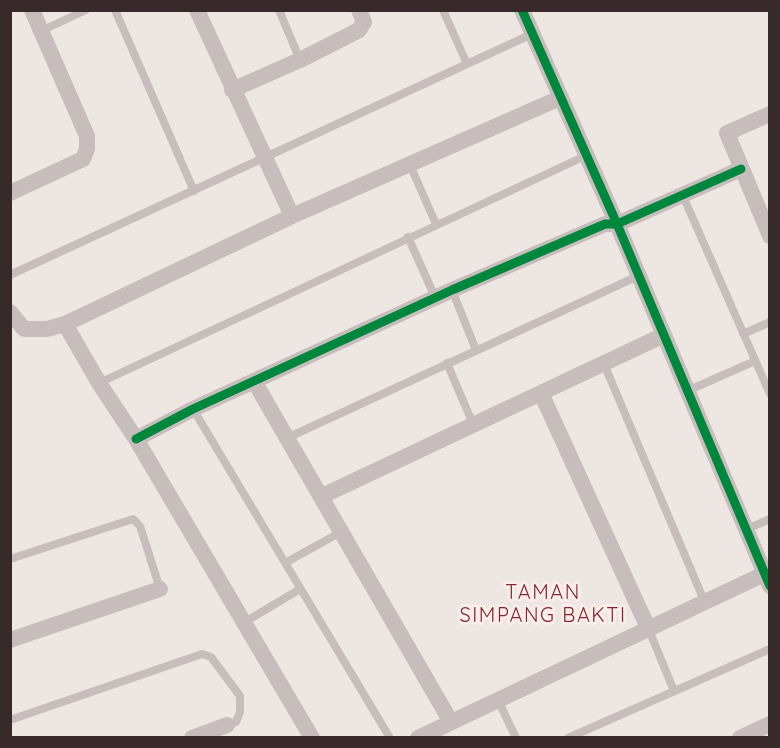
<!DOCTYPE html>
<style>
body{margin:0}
#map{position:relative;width:780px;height:748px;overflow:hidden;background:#eee6e3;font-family:Quicksand,sans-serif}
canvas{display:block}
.frame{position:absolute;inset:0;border:12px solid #382a2a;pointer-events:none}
</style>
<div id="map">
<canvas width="780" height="748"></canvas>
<div class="frame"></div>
</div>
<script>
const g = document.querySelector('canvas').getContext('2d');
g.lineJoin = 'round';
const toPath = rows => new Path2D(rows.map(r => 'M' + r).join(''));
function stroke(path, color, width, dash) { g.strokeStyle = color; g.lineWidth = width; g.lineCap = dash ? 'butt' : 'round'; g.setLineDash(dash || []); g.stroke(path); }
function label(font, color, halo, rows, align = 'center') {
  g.font = font + ' Quicksand,sans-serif'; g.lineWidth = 6; g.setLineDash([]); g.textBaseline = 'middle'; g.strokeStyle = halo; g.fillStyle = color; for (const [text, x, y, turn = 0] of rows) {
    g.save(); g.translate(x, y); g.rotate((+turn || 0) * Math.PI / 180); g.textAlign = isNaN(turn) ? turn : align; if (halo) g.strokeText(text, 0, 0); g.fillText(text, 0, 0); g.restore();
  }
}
stroke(toPath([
 [115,10,194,191],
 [279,10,300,60],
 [443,10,467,64],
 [41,31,86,10],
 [410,165,436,224],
 [683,196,770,394],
 [408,237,435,297],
 [10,275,532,34],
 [452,290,476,350],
 [743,334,770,322],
 [447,363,473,424],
 [604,364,705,603],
 [99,383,585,156],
 [687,391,755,361],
 [193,409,390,738],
 [287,438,638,276],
 [747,529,770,519],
 [10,559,133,519,140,526,160,589],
 [285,563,341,532],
 [245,622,300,589],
 [649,630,674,691],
 [498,700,516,738],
 [10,720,202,654,211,657,240,696,240,712,236,722,227,725],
 [568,738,770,649]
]), '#c7bdbc', 8);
stroke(toPath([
 [197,10,292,216],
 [522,10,617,224,770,586],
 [232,90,300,60,359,30,364,22,359,10],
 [770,114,727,133,770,236],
 [10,193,83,159,87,149,87,136,32,10],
 [10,312,24,329,47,329,65,324,292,216,560,98],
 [65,324,99,383,136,439,312,738],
 [254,381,451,722],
 [541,393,649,630],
 [136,439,193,409,452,290,605,224,617,224,741,169],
 [322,496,664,335],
 [10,640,160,589],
 [192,738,227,725],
 [418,738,764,574],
 [740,738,770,724]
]), '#c7bdbc', 16);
stroke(toPath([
 [522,10,617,224,770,586],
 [136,439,193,409,452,290,605,224,617,224,741,169]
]), '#00873e', 9);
g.letterSpacing = '1.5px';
label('20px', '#86252f', '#faeeeb', [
 ["TAMAN",543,593],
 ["SIMPANG BAKTI",543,616]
]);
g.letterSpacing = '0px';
</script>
